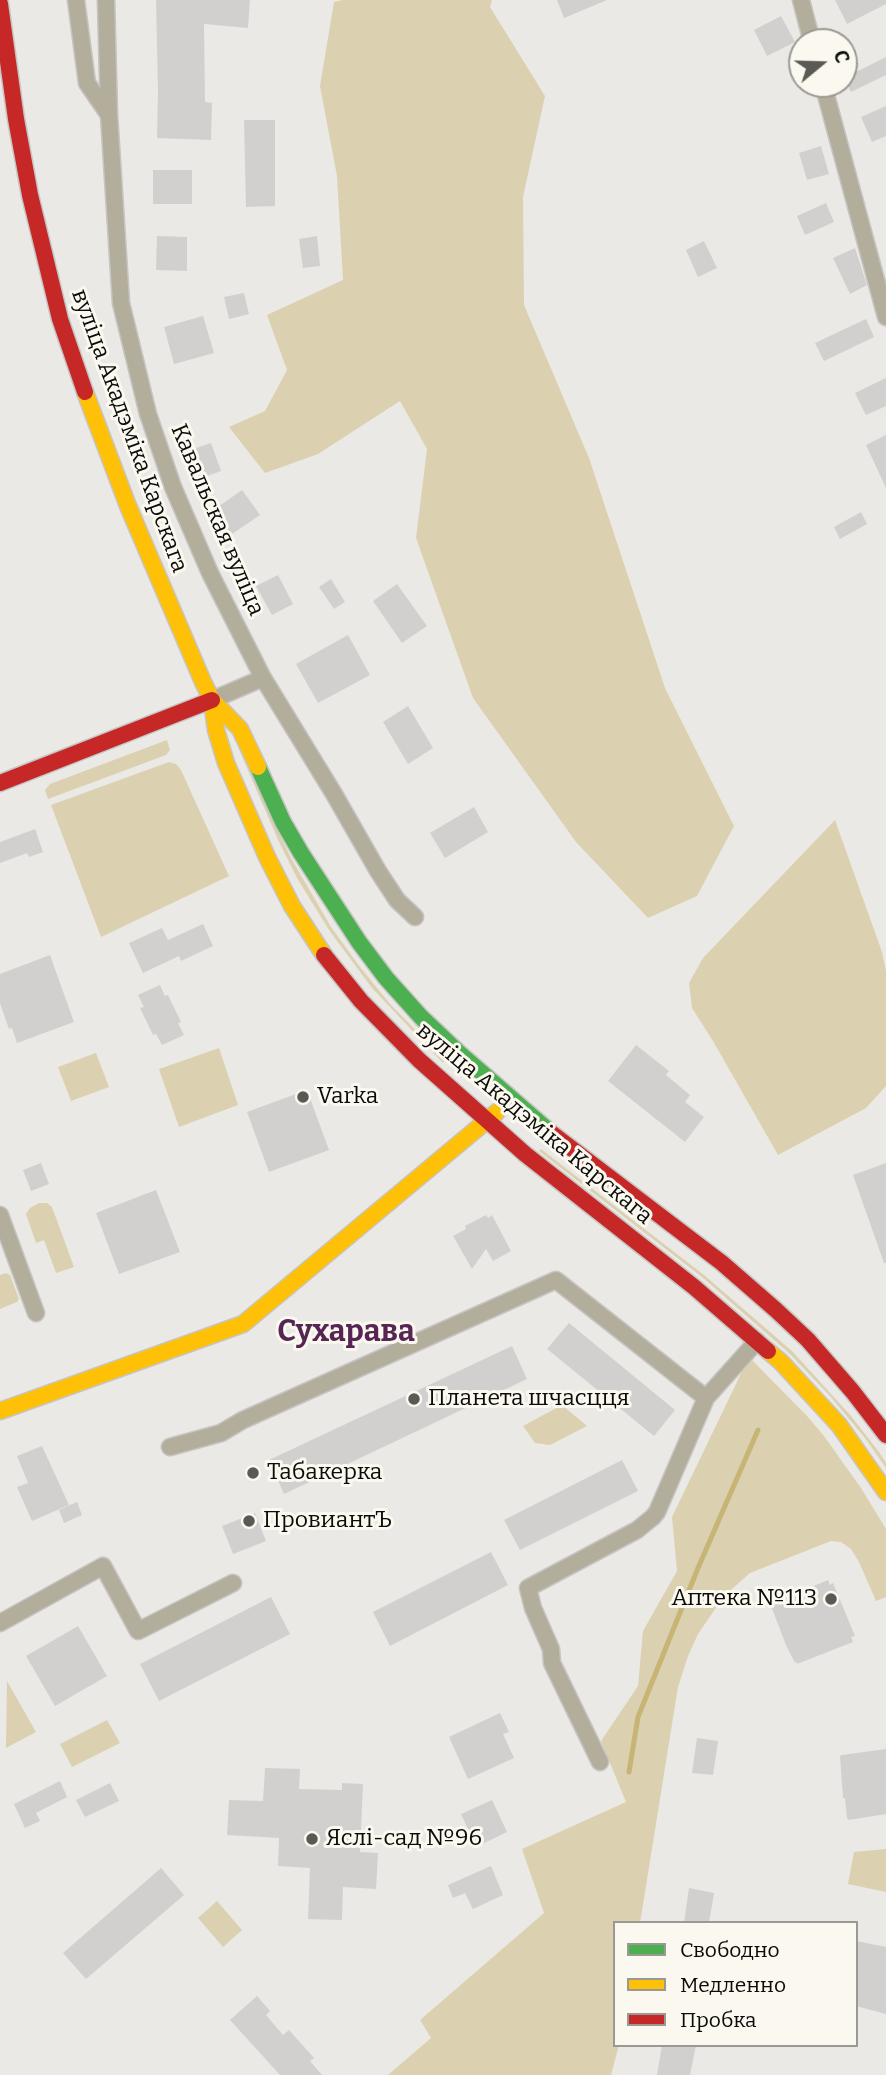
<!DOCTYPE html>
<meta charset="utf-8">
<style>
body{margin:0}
#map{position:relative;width:886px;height:2075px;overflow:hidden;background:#eae9e5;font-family:Bitter,serif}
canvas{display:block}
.legend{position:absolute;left:613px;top:1921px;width:245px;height:126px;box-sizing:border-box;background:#faf8ef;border:2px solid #9b9993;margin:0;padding:9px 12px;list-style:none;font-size:21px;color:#0c0b09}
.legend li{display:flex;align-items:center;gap:14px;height:35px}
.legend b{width:35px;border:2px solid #9b9993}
.north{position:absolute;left:788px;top:28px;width:70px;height:70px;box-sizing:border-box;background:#faf8ef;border:2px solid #9b9993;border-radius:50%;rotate:71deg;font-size:19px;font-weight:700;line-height:28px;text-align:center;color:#0c0b09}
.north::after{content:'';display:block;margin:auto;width:24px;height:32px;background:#5a5956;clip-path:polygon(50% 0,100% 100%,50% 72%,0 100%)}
</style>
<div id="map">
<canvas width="886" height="2075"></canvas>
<ul class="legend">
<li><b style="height:9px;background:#4caf50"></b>Свободно</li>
<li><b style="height:9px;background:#ffc107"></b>Медленно</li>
<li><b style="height:9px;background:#c62828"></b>Пробка</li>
</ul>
<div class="north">С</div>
</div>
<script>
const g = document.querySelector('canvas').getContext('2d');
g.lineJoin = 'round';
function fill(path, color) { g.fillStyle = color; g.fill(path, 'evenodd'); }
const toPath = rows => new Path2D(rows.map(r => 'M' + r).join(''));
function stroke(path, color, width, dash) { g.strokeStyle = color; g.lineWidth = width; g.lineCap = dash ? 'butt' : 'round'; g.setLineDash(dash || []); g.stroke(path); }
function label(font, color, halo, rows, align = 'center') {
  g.font = font + ' Bitter,serif'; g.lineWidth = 6; g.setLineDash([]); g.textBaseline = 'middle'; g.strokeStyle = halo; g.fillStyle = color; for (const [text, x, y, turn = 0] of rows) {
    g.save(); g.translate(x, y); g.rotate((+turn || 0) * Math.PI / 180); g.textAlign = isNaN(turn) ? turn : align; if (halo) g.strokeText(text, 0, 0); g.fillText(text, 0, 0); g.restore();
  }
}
fill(toPath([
 [343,0,492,0,490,7,545,96,523,197,524,305,589,458,665,688,734,826,697,896,648,918,576,842,473,698,416,538,427,449,400,401,318,454,265,473,229,427,265,411,287,370,267,315,343,280,337,176,320,86,334,2],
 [167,740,170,750,166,755,48,799,45,790,50,784],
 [237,745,291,858,331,927,360,967,390,1004,445,1060,443,1063,372,988,329,930,297,878,279,842],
 [169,762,176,764,181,770,229,876,101,937,51,805],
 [835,820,882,952,886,971,886,1086,866,1108,778,1155,713,1041,692,1008,689,983,703,958],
 [219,1048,238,1105,179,1127,159,1069],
 [96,1053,109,1087,71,1101,58,1067],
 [541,1149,704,1275,792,1351,851,1416,879,1452,886,1463,886,1468,865,1438,830,1396,789,1353,702,1277,539,1151],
 [39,1203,47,1203,52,1207,74,1267,56,1273,44,1240,36,1243,26,1214,30,1208],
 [6,1273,10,1275,19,1299,17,1302,0,1309,0,1275],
 [749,1357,807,1416,824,1436,861,1488,886,1529,886,1597,876,1601,859,1562,851,1549,841,1542,831,1541,750,1573,724,1596,698,1634,688,1656,678,1687,640,1923,615,1923,615,2045,619,2045,611,2075,388,2075,431,2038,420,2020,544,1913,522,1849,626,1802,601,1741,638,1686,643,1631,677,1571,672,1517],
 [562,1405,587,1426,550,1445,535,1443,523,1426],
 [7,1681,36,1732,6,1748],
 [107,1720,120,1743,72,1767,60,1744],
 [886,1849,886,1892,848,1884,854,1852],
 [217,1901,242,1930,223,1947,198,1918]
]), '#dbd1b1');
stroke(toPath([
 [629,1772,638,1717,698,1568,758,1430]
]), '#c7b576', 5);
fill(toPath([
 [156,0,250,0,248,28,204,24,205,102,212,103,211,140,157,138,158,90],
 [557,0,607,0,564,18],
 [835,0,886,0,886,4,847,24],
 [781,16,795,42,767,56,754,30],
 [886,57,886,75,851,92,844,78],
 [886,106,886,136,872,142,861,117],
 [244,120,275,120,275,206,246,207],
 [821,146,829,174,807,180,799,153],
 [153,170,192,170,192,204,153,204],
 [826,203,834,222,805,235,797,216],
 [157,236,187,237,187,271,156,270],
 [317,236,320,266,303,268,299,239],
 [704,241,717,268,698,277,686,250],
 [855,248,867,285,850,294,833,258],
 [244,293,249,314,229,319,224,297],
 [203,316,214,353,174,364,164,327],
 [866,319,874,337,824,361,815,343],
 [886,378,886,406,866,415,855,393],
 [886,435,886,488,866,445],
 [211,443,221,471,199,479,190,450],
 [242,490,260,515,229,536,212,511],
 [861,512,867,524,840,539,834,527],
 [278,575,293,604,272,615,256,586],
 [331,579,345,602,334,609,319,587],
 [397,584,427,626,402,643,373,601],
 [348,635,370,675,318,703,296,664],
 [408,706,433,748,408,764,383,722],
 [474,807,488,832,445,858,430,833],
 [35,829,43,852,29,857,27,853,0,863,0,842],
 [203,924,213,946,181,961,179,956,143,973,129,943,162,928,168,940],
 [50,955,74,1022,17,1043,12,1028,9,1029,0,1003,0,974],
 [160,985,165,996,168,995,181,1022,178,1023,184,1035,162,1045,156,1034,153,1035,140,1008,144,1007,138,995],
 [636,1045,669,1071,666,1075,690,1095,685,1102,704,1117,685,1142,608,1081],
 [307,1090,329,1150,269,1172,247,1112],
 [41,1163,49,1184,31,1191,23,1170],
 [886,1163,886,1263,884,1263,853,1175],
 [156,1190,180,1252,119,1274,96,1213],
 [486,1215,488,1218,492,1215,511,1251,493,1261,486,1249,472,1269,453,1236,466,1229,465,1226],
 [569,1323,675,1410,654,1436,547,1349],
 [512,1346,527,1379,284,1494,269,1460],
 [42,1446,69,1505,32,1521,17,1487,28,1483,17,1456],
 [622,1460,638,1491,520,1550,504,1520],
 [77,1502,82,1515,64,1523,59,1510],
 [255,1513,266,1541,233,1554,222,1526],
 [491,1552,508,1585,390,1646,373,1612],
 [828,1580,830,1585,833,1583,855,1636,851,1637,853,1642,797,1664,797,1662,795,1663,786,1645,771,1606,773,1603],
 [271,1597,290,1634,159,1701,140,1664],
 [78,1626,107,1676,55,1706,26,1656],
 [500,1713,509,1732,503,1734,514,1758,468,1779,449,1737],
 [697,1738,718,1741,713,1775,692,1773],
 [886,1749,886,1814,849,1820,847,1818,845,1798,843,1798,840,1756,842,1755],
 [265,1768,300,1769,299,1789,342,1790,342,1783,363,1784,360,1852,378,1853,376,1889,343,1887,342,1920,308,1919,310,1868,278,1866,279,1838,227,1835,229,1800,263,1801],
 [60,1781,67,1797,36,1813,40,1821,25,1828,14,1804],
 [110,1783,119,1801,85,1817,76,1800],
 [492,1800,507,1832,476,1847,461,1814],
 [491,1866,503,1895,473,1909,465,1893,453,1898,448,1885],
 [161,1868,184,1895,86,1979,63,1953],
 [689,1888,714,1893,709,1923,684,1923],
 [856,1941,886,1947,886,2014,856,2006],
 [257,1996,270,2011,266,2015,283,2035,289,2030,314,2058,310,2061,322,2075,280,2075,230,2020],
 [662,2045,696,2045,690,2075,657,2075]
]), '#d2d0cf');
const street = toPath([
 [76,0,87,83,109,115],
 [106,0,109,115,121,303,148,414,173,487,210,573,263,678,334,794,378,871,397,900,415,917],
 [801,0,812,42],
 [823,84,886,317],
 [212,700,263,678],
 [0,1215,36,1313],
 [170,1447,221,1433,243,1420,556,1280,706,1398],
 [0,1623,103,1566,138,1631,233,1583],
 [600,1762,552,1663,551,1649,533,1608,528,1588,637,1530,653,1517,657,1512,706,1398,757,1341]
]);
const fast = toPath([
 [258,767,283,822,301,853,359,942,386,978,421,1017,459,1053,550,1132]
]);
const slow = toPath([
 [85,392,128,506,203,682,212,700,240,729,258,767],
 [212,700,216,730,226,763,267,857,292,906,324,955],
 [768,1351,781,1362,839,1425,886,1492],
 [0,1411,243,1324,497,1112]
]);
const jam = toPath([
 [0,4,16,119,30,195,60,319,85,392],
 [0,783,212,700],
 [324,955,361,1001,419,1060,525,1154,694,1287,768,1351],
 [550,1132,722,1263,776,1310,808,1340,853,1392,886,1435]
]);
stroke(street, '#c6c5c3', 19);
stroke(fast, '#c6c5c3', 19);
stroke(slow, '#c6c5c3', 19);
stroke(jam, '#c6c5c3', 19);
stroke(street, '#b3ae9c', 16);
stroke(fast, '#4caf50', 16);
stroke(slow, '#ffc107', 16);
stroke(jam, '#c62828', 16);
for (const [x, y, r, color] of [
 [303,1097,7,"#5a5956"],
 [414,1399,7,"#5a5956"],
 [253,1473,7,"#5a5956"],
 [249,1521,7,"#5a5956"],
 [831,1599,7,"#5a5956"],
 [312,1839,7,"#5a5956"]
]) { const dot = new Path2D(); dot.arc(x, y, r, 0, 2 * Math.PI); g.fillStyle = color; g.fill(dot); stroke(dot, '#faf8ef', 2.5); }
label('23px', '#0c0b09', '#faf8ef', [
 ["вуліца Акадэміка Карскага",129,431,70],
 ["Кавальская вуліца",217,520,67],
 ["вуліца Акадэміка Карскага",534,1124,40]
]);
label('23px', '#0c0b09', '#faf8ef', [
 ["Varka",317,1097],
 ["Планета шчасцця",428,1399],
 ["Табакерка",267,1473],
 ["ПровиантЪ",263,1521],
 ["Аптека №113",817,1599,"right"],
 ["Яслі-сад №96",326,1839]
], 'left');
label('bold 30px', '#572554', '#faf8ef', [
 ["Сухарава",346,1333]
]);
</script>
